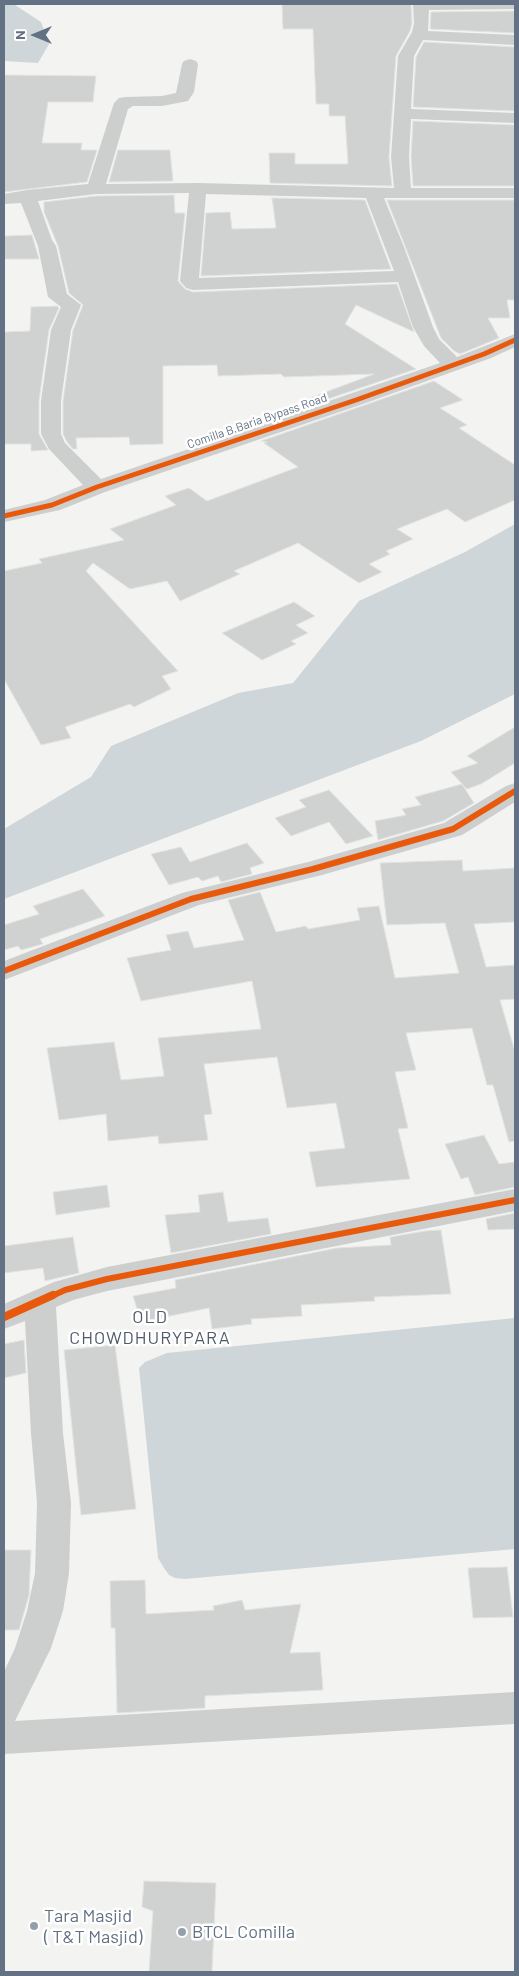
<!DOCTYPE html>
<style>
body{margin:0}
#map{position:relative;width:519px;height:1976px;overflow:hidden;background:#f3f4f1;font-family:Barlow,sans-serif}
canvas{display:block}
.frame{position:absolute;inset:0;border:5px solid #627183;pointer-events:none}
.north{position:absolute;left:10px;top:10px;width:50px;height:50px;-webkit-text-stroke:4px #fff;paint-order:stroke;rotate:270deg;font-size:14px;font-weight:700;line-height:20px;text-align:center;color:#627183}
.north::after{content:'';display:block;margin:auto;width:18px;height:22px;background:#627183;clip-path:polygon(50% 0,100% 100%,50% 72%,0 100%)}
</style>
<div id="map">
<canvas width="519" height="1976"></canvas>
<div class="frame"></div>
<div class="north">N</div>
</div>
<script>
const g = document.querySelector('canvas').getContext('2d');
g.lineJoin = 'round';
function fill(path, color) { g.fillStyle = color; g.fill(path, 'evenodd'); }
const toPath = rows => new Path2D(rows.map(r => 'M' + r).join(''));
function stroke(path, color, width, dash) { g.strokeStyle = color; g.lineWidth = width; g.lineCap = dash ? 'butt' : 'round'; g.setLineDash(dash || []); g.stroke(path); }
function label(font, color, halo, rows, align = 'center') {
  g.font = font + ' Barlow,sans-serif'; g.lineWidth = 5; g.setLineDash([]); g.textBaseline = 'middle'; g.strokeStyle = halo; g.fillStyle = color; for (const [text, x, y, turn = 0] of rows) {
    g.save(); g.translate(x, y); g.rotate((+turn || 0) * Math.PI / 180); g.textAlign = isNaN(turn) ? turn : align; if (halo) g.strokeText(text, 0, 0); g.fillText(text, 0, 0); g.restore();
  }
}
fill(toPath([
 [4,4,15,5,41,22,49,44,38,63,4,61],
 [515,524,515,694,421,741,4,899,4,829,91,777,111,746,238,693,293,683,359,601,465,552],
 [515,1318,515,1549,185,1579,175,1578,169,1575,164,1568,158,1558,139,1368,145,1362,167,1353]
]), '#cfd6d9');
const building = toPath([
 [282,4,411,4,412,23,410,31,396,56,389,157,392,186,270,183,269,153,295,153,295,164,348,164,345,116,329,116,329,104,316,104,313,29,283,29,282,4],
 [515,11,515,33,430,29,431,12,515,11],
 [424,42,515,47,515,111,413,107,416,57,424,42],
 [4,75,96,76,93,102,48,102,42,143,82,143,81,150,97,150,87,182,4,192,4,75],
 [413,121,515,125,515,186,413,186,411,157,413,121],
 [118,150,170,150,173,181,109,182,118,150],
 [174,195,175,213,185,213,178,281,185,289,193,292,397,284,414,332,356,305,345,324,416,369,243,428,311,403,307,399,374,374,284,377,281,374,218,376,217,365,163,366,163,444,130,445,129,437,76,438,77,449,73,449,67,442,63,434,63,401,73,330,83,305,69,293,58,246,44,212,44,202,96,196,174,195],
 [272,198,365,200,391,269,201,276,206,213,230,212,232,229,276,228,272,198],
 [387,200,515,200,515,300,507,300,510,318,488,318,499,338,460,354,454,351,441,338,387,200],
 [32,235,39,259,4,259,4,236,32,235],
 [57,306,59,308,49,330,39,401,39,434,48,450,31,451,31,444,4,444,4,332,30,331,31,307,57,306],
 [434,381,463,400,440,408,467,425,459,428,515,465,515,500,465,522,447,509,397,529,413,539,386,551,390,554,369,564,382,572,359,583,298,543,234,571,240,574,180,601,167,581,130,589,93,563,86,571,178,671,162,676,171,689,134,707,130,704,65,727,71,738,41,745,4,679,4,571,42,563,39,559,124,540,110,529,176,505,165,496,189,488,207,501,298,467,264,443,267,442,261,441,434,381],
 [294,602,315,616,296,625,308,633,291,641,296,644,262,660,222,633,294,602],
 [515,727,515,763,481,784,467,789,451,772,478,763,467,756,515,727],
 [462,784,474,803,443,821,378,840,375,821,406,815,402,809,421,805,415,797,462,784],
 [329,790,373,836,346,844,329,822,291,836,275,818,306,807,299,800,329,790],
 [247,843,264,863,250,868,252,874,221,882,218,876,202,881,198,877,169,885,151,854,181,847,190,862,247,843],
 [462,860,463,871,515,868,515,922,474,924,486,967,515,965,515,999,500,1000,515,1052,515,1141,509,1142,493,1085,487,1085,472,1028,406,1033,416,1070,395,1072,408,1128,398,1129,410,1179,316,1187,309,1152,345,1148,336,1103,287,1108,277,1057,204,1064,212,1114,204,1115,208,1140,159,1144,158,1136,108,1141,106,1114,59,1120,47,1048,114,1042,121,1080,164,1076,158,1038,261,1029,252,981,141,1001,127,958,171,950,166,935,188,931,194,948,244,940,228,900,260,892,276,932,306,926,308,929,360,920,357,908,379,906,395,978,459,973,445,923,387,925,380,863,462,860],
 [83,889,105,916,40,939,43,944,21,950,18,946,4,950,4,925,39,914,33,906,83,889],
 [484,1135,499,1164,515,1162,515,1187,475,1195,468,1177,461,1179,445,1144,484,1135],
 [107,1185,110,1207,56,1215,53,1192,107,1185],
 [223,1192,228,1222,268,1218,271,1234,171,1253,165,1215,200,1212,198,1195,223,1192],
 [515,1213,515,1229,488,1230,486,1219,515,1213],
 [441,1230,451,1294,374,1297,375,1301,301,1305,302,1316,251,1319,252,1324,212,1329,209,1308,141,1322,133,1296,176,1288,175,1280,337,1248,391,1245,390,1237,425,1231,441,1230],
 [73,1237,79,1273,45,1281,43,1268,4,1273,4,1246,73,1237],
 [24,1340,26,1373,4,1378,4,1344,24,1340],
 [115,1345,136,1509,81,1515,64,1350,115,1345],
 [4,1550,31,1550,29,1595,19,1630,4,1630,4,1550],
 [507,1567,513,1617,473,1618,468,1568,507,1567],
 [145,1580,146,1614,214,1610,213,1606,242,1600,245,1610,301,1604,290,1653,320,1652,323,1690,205,1696,205,1708,117,1713,115,1628,111,1628,110,1581,145,1580],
 [144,1881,216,1883,212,1972,149,1972,153,1911,142,1907,144,1881]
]);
fill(building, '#d0d1d1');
stroke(building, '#e2e3e1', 1);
fill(toPath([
 [413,4,515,4,515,9,429,10,428,31,515,35,515,45,423,40,414,56,411,109,515,113,515,123,411,119,409,157,411,188,515,188,515,198,384,198,404,247,433,327,439,339,457,357,515,334,515,347,491,358,363,404,105,492,60,510,4,522,4,510,45,500,83,485,49,449,41,434,41,401,51,330,61,307,48,297,38,246,21,203,4,204,4,194,27,190,88,184,114,103,119,98,125,97,162,96,176,93,182,64,184,61,190,59,196,61,198,64,194,92,188,101,162,106,133,106,128,109,106,184,198,183,394,188,391,157,398,56,412,32,414,23,413,4],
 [189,193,180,281,186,288,193,290,398,282,413,327,424,346,440,363,101,479,65,443,61,434,61,401,71,330,81,305,67,294,56,246,52,240,38,201,96,194,189,193],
 [206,194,366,198,394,271,199,278,206,194],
 [515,783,515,802,462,835,322,875,199,905,4,980,4,961,182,893,308,862,444,823,506,786,515,783],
 [515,1189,515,1211,107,1291,73,1300,56,1307,63,1433,71,1503,69,1573,63,1611,51,1648,15,1721,515,1692,515,1724,4,1754,4,1672,15,1648,27,1611,35,1573,37,1503,31,1433,25,1321,4,1329,4,1304,54,1282,107,1267,515,1189]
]), '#cdcece');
stroke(toPath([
 [4,516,52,505,97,487,356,400,484,354,515,340]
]), '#e8590c', 5);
stroke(toPath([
 [4,971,191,899,313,869,453,829,515,791],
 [50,1297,65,1290,107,1279,515,1200]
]), '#e8590c', 6);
stroke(toPath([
 [4,1317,53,1295]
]), '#e8590c', 8);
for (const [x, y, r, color] of [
 [34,1926,5,"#959faa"],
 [182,1932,5,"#959faa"]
]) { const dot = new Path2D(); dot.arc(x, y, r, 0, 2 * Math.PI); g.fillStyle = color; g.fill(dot); stroke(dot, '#fff', 2); }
label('12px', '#627183', '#fff', [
 ["Comilla B.Baria Bypass Road",257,421,-19]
]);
g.letterSpacing = '1px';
label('18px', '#505b68', '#fff', [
 ["OLD",150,1317],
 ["CHOWDHURYPARA",150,1338]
]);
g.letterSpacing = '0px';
label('18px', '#627183', '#fff', [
 ["Tara Masjid",44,1916],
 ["( T&T Masjid)",44,1937],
 ["BTCL Comilla",192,1932]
], 'left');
</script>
